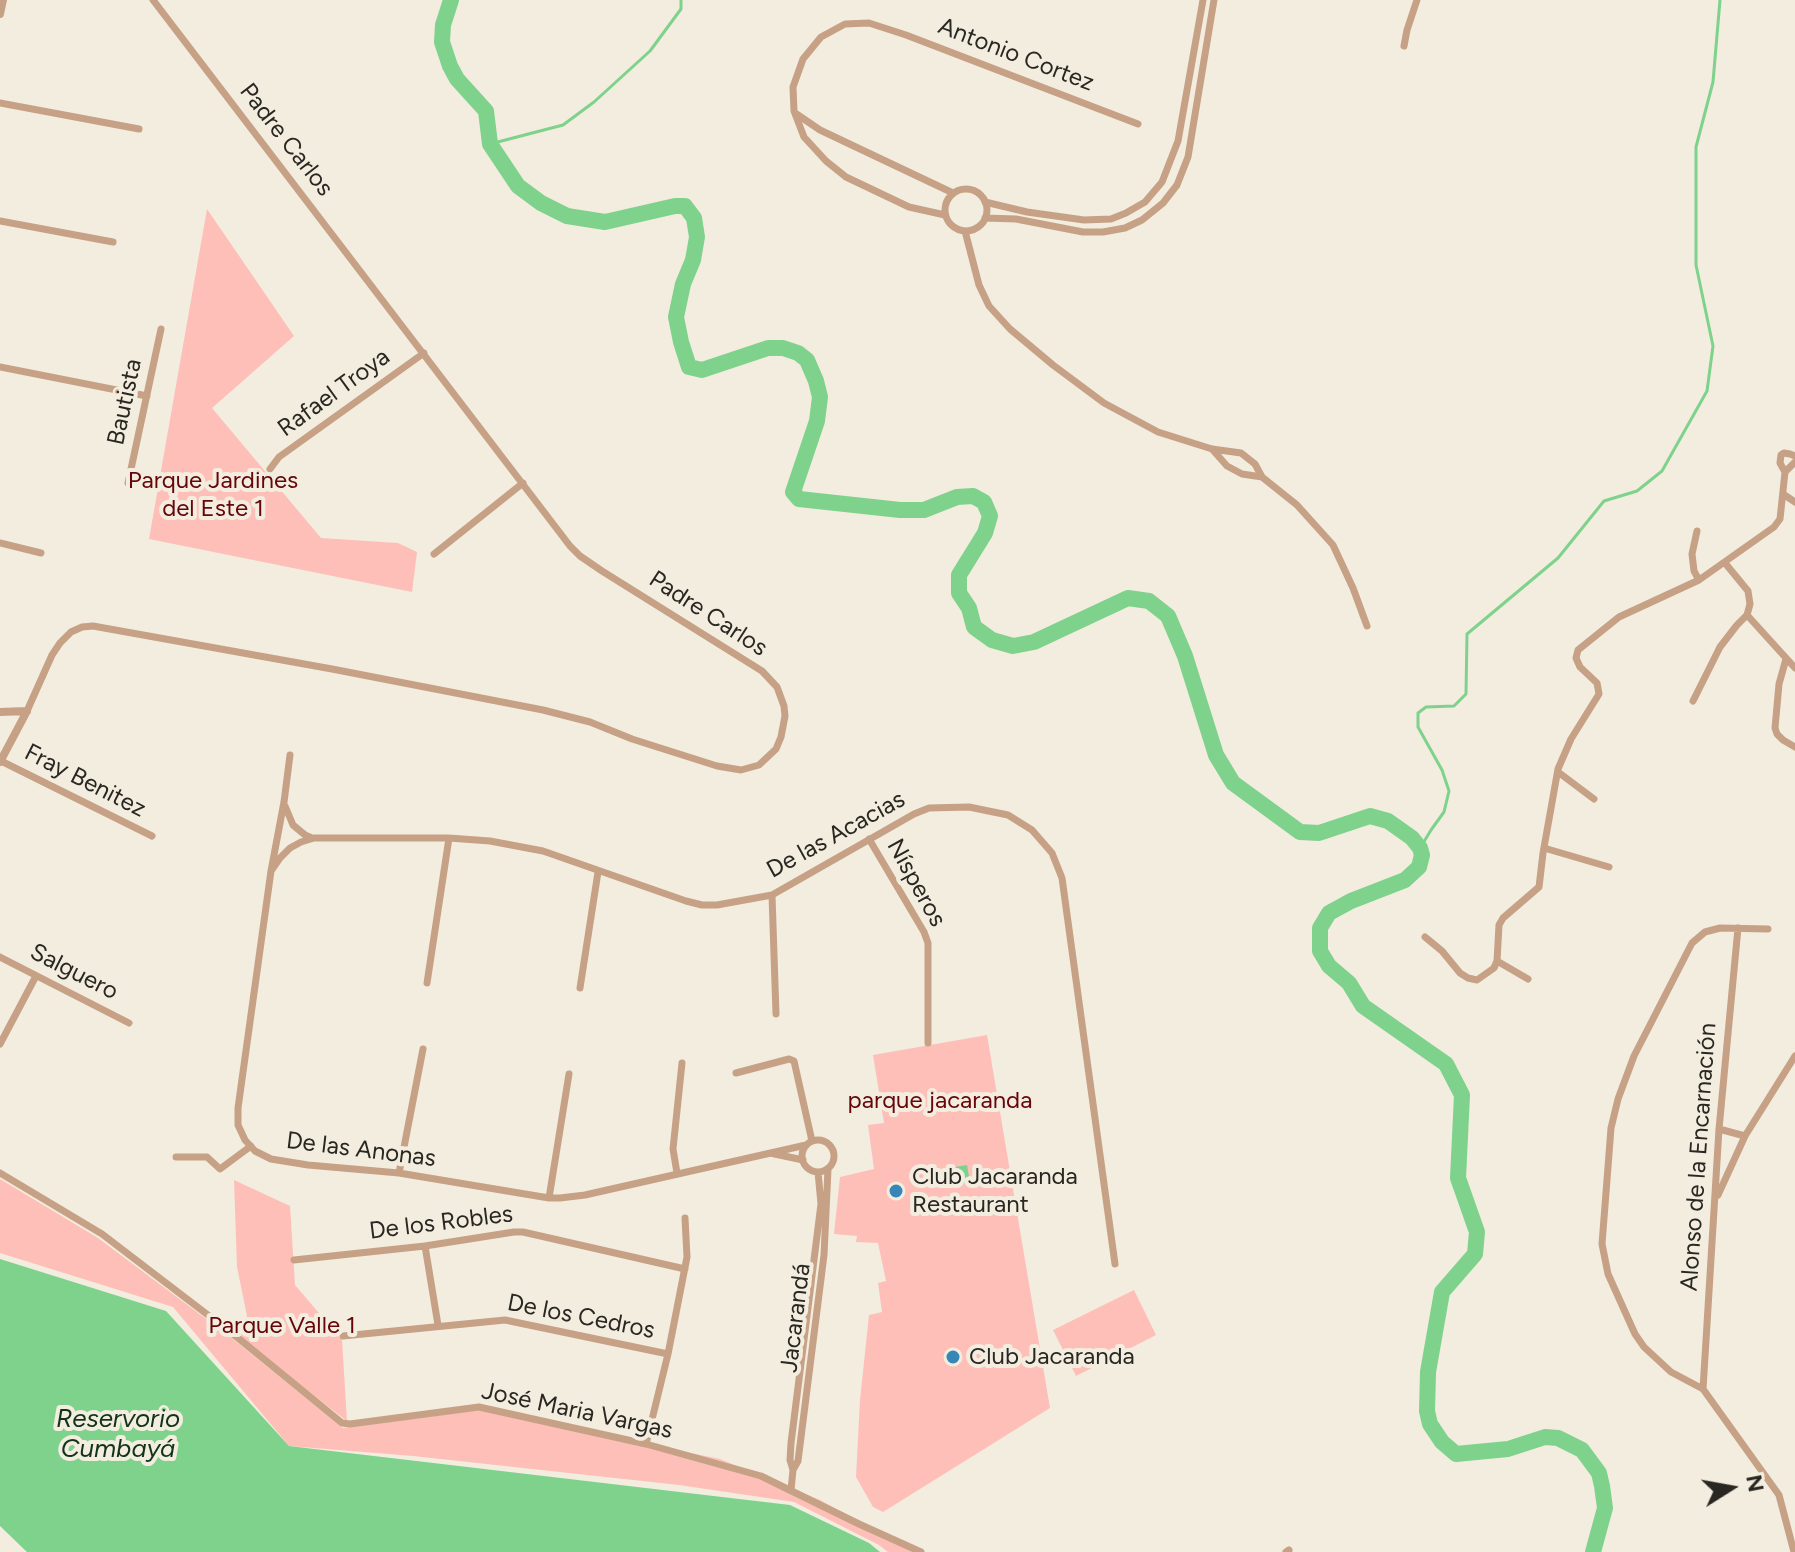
<!DOCTYPE html>
<meta charset="utf-8">
<style>
body{margin:0}
#map{position:relative;width:1795px;height:1552px;overflow:hidden;background:#f3eddf;font-family:Figtree,sans-serif}
canvas{display:block}
.north{position:absolute;left:1691px;top:1448px;width:80px;height:80px;-webkit-text-stroke:6px #f3eddf;paint-order:stroke;rotate:79deg;font-size:22px;font-weight:700;line-height:32px;text-align:center;color:#292722}
.north::after{content:'';display:block;margin:auto;width:28px;height:36px;background:#292722;clip-path:polygon(50% 0,100% 100%,50% 72%,0 100%)}
</style>
<div id="map">
<canvas width="1795" height="1552"></canvas>
<div class="north">N</div>
</div>
<script>
const g = document.querySelector('canvas').getContext('2d');
g.lineJoin = 'round';
function fill(path, color) { g.fillStyle = color; g.fill(path, 'evenodd'); }
const toPath = rows => new Path2D(rows.map(r => 'M' + r).join(''));
function stroke(path, color, width, dash) { g.strokeStyle = color; g.lineWidth = width; g.lineCap = dash ? 'butt' : 'round'; g.setLineDash(dash || []); g.stroke(path); }
function label(font, color, halo, rows, align = 'center') {
  g.font = font + ' Figtree,sans-serif'; g.lineWidth = 8; g.setLineDash([]); g.textBaseline = 'middle'; g.strokeStyle = halo; g.fillStyle = color; for (const [text, x, y, turn = 0] of rows) {
    g.save(); g.translate(x, y); g.rotate((+turn || 0) * Math.PI / 180); g.textAlign = isNaN(turn) ? turn : align; if (halo) g.strokeText(text, 0, 0); g.fillText(text, 0, 0); g.restore();
  }
}
fill(toPath([
 [207,209,294,336,212,408,321,538,398,543,417,552,412,592,149,539],
 [987,1035,1050,1408,883,1512,873,1507,856,1477,860,1400,869,1315,882,1312,878,1283,886,1281,878,1243,856,1242,857,1236,834,1234,840,1177,874,1169,868,1125,884,1123,873,1055],
 [0,1179,98,1238,233,1339,343,1428,480,1410,720,1459,820,1500,914,1552,888,1552,879,1545,794,1502,679,1485,413,1456,289,1446,173,1307,0,1253],
 [234,1180,290,1206,295,1285,342,1340,347,1421,239,1338,247,1316,237,1267],
 [1134,1290,1156,1335,1076,1376,1053,1330]
]), '#febfb8');
fill(toPath([
 [967,1165,970,1182,938,1188,935,1170],
 [0,1259,166,1311,289,1446,790,1505,869,1543,880,1552,27,1552,0,1526]
]), '#7ed28c');
stroke(toPath([
 [490,144,563,125,594,102,650,51,681,9,681,0],
 [1416,855,1431,830,1444,812,1449,791,1442,770,1418,727,1418,713,1426,707,1454,706,1466,694,1467,634,1558,558,1604,501,1637,491,1662,471,1707,391,1713,346,1696,265,1696,147,1713,82,1720,0]
]), '#7ed28c', 3);
stroke(toPath([
 [451,0,443,25,442,42,450,66,457,79,486,111,490,144,518,186,541,203,567,216,605,222,675,206,685,206,694,218,697,237,693,260,683,284,676,317,681,342,689,367,702,370,768,348,783,348,798,353,807,360,816,381,820,397,817,421,793,492,799,499,900,510,924,510,957,497,973,496,984,502,990,516,985,533,959,575,959,593,969,608,974,627,992,640,1013,646,1034,642,1128,598,1149,601,1168,616,1185,656,1216,755,1233,783,1300,832,1319,833,1370,816,1388,821,1412,838,1420,848,1422,855,1419,867,1405,880,1351,901,1329,913,1320,928,1320,951,1329,966,1349,983,1363,1006,1446,1064,1462,1095,1458,1178,1477,1232,1475,1254,1442,1292,1428,1372,1427,1411,1430,1424,1442,1442,1456,1454,1508,1449,1545,1437,1558,1438,1582,1450,1599,1473,1602,1486,1605,1508,1593,1552]
]), '#7ed28c', 16);
stroke(toPath([
 [1404,46,1407,30,1417,0],
 [0,103,139,129],
 [795,113,820,130,953,193],
 '945 210a21 21 0 1 1 42 0a21 21 0 1 1-42 0Z',
 [985,202,1027,212,1084,220,1111,219,1126,213,1145,202,1162,182,1178,141,1203,0],
 [945,215,909,207,846,177,826,161,804,137,794,111,793,87,803,59,821,37,845,24,869,23,906,35,1138,124],
 [985,218,1016,219,1083,232,1103,232,1125,228,1142,220,1163,203,1177,185,1188,157,1214,0],
 [0,221,113,242],
 [965,231,979,285,989,306,1010,329,1053,365,1104,403,1158,432,1212,449,1241,453,1255,464,1262,477,1297,505,1333,545,1353,588,1367,626],
 [0,367,147,396],
 [1212,449,1227,466,1242,474,1262,477],
 [270,469,279,457,424,353],
 [1785,472,1780,463,1781,455,1784,453,1790,454,1795,456],
 [128,483,161,329],
 [1783,494,1795,502],
 [1697,531,1692,554,1694,571,1699,580],
 [0,543,41,553],
 [434,554,523,483],
 [1725,563,1748,591,1750,604,1747,615,1795,668],
 [1786,659,1779,684,1775,728,1777,734,1783,740,1795,747],
 [1693,701,1720,647,1737,625,1747,615],
 [27,711,52,655,60,643,71,632,82,627,93,626,332,669,543,710,590,722,632,739,717,766,741,770,759,765,776,749,781,737,785,716,784,706,777,687,762,671,602,571,580,556,570,546,153,0],
 [290,755,284,802,271,871,238,1108,238,1125,245,1140,255,1151,271,1159,308,1165,399,1173,549,1198,560,1198,585,1195,806,1145],
 [1,761,152,836],
 [1558,772,1594,799],
 [285,806,293,825,305,835,312,838],
 [869,839,924,932,928,943,928,1043],
 [1544,848,1609,867],
 [271,871,280,858,290,848,301,842,314,838,449,838,490,841,543,851,686,901,702,905,717,905,772,895,914,814,929,808,969,807,1008,815,1032,830,1052,853,1062,878,1115,1264],
 [772,895,776,1014],
 [1768,929,1720,928,1705,932,1692,943,1634,1056,1618,1099,1611,1128,1602,1244,1608,1274,1635,1334,1644,1347,1671,1372,1703,1389,1779,1495,1794,1552],
 [1425,937,1442,951,1460,973,1468,978,1477,980,1494,968,1497,961,1499,925,1503,918,1539,887,1543,853,1558,769,1571,739,1599,694,1597,683,1580,667,1576,658,1578,650,1619,617,1699,580,1774,527,1780,519,1785,472,1795,462],
 [0,957,129,1023],
 [1497,961,1528,979],
 [427,983,449,838],
 [580,988,598,872],
 [0,1044,36,976],
 [736,1073,789,1059,794,1061,812,1141],
 [1719,1129,1745,1136],
 '802 1156a16 16 0 1 1 32 0a16 16 0 1 1-32 0Z',
 [770,1153,803,1160],
 [176,1157,207,1157,220,1169,251,1146],
 [0,1173,102,1234,238,1338,342,1423,350,1424,479,1407,646,1444,761,1476,859,1524,921,1552],
 [399,1173,423,1049],
 [677,1173,673,1149,682,1063],
 [1718,1195,1745,1136,1795,1056],
 [549,1198,569,1074],
 [425,1246,438,1325],
 [294,1260,425,1246,514,1232,523,1232,685,1269],
 [343,1336,505,1320,668,1354],
 [1703,1389,1719,1129,1738,928],
 [646,1444,668,1354,687,1257,685,1218],
 [793,1470,798,1461,824,1255,828,1169],
 [791,1490,793,1470,790,1460,791,1443,821,1204,818,1172],
 [1286,1552,1289,1550]
]), '#c6a186', 7);
stroke(toPath([
 [0,14,3,0],
 [0,712,27,711],
 [0,762,27,711]
]), '#c6a186', 8);
for (const [x, y, r, color] of [
 [896,1191,8,"#3786b8"],
 [953,1357,8,"#3786b8"]
]) { const dot = new Path2D(); dot.arc(x, y, r, 0, 2 * Math.PI); g.fillStyle = color; g.fill(dot); stroke(dot, '#f3eddf', 3); }
label('24px', '#292722', '#f3eddf', [
 ["Antonio Cortez",1016,55,21],
 ["Padre Carlos",286,140,52],
 ["Rafael Troya",334,393,-36],
 ["Bautista",125,402,-78],
 ["Padre Carlos",708,614,33],
 ["Fray Benitez",85,781,27],
 ["De las Acacias",836,835,-29],
 ["Nísperos",916,883,61],
 ["Salguero",74,972,27],
 ["De las Anonas",361,1150,7],
 ["Alonso de la Encarnación",1699,1157,-86],
 ["De los Robles",441,1223,-7],
 ["De los Cedros",581,1317,11],
 ["Jacarandá",796,1318,-83],
 ["José Maria Vargas",577,1411,12]
]);
label('24px', '#66050a', '#f3eddf', [
 ["Parque Jardines",213,481],
 ["del Este 1",213,509],
 ["parque jacaranda",940,1101],
 ["Parque Valle 1",282,1326]
]);
label('24px', '#292722', '#f3eddf', [
 ["Club Jacaranda",912,1177],
 ["Restaurant",912,1205],
 ["Club Jacaranda",969,1357]
], 'left');
label('italic 26px', '#113419', '#f3eddf', [
 ["Reservorio",118,1419],
 ["Cumbayá",118,1449]
]);
</script>
